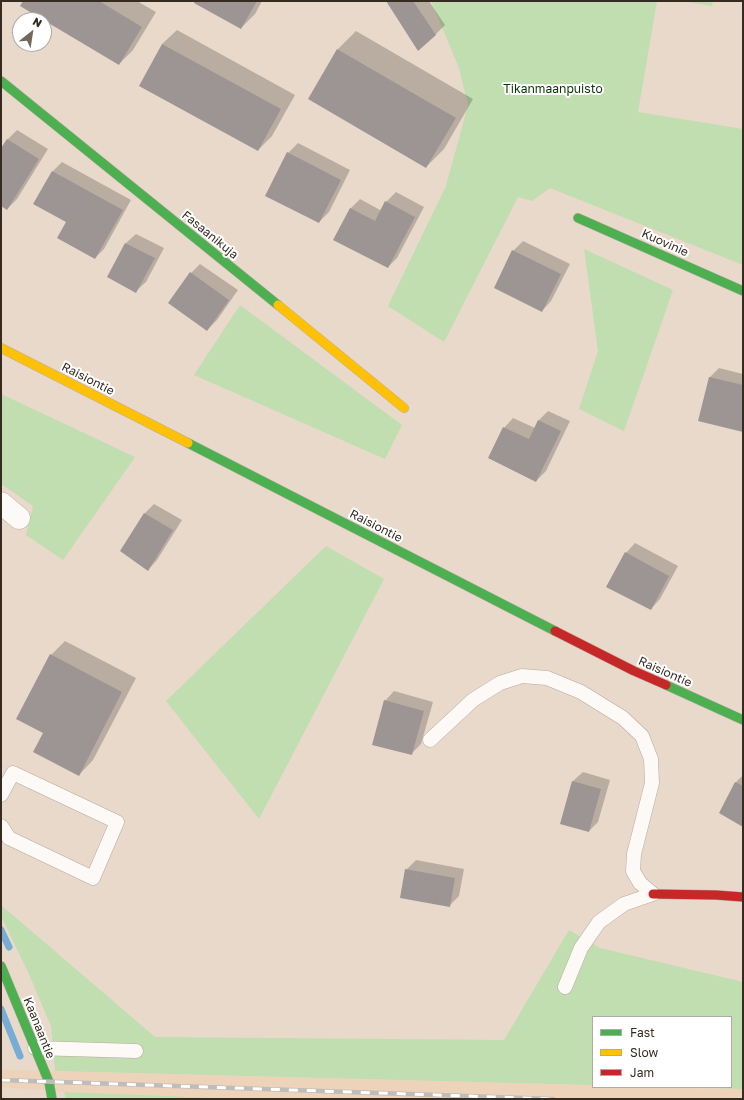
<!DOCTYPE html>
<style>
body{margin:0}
#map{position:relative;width:744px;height:1100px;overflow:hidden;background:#e8d9ca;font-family:"Golos Text",sans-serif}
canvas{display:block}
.frame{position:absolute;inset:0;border:2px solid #362b21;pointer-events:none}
.legend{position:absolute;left:592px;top:1016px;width:140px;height:72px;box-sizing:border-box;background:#fff;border:1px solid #afaaa6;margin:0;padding:5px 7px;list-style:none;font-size:12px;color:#362b21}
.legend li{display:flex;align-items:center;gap:8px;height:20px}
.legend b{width:20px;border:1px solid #afaaa6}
.north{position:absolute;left:12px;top:12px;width:40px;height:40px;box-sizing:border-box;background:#fff;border:1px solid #afaaa6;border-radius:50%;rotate:30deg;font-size:11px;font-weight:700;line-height:16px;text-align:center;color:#362b21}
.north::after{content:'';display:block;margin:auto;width:14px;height:18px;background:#74685c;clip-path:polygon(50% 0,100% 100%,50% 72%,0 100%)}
</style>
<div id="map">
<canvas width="744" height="1100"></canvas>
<div class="frame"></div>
<ul class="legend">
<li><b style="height:5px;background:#4caf50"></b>Fast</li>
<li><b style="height:5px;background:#ffc107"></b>Slow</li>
<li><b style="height:5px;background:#c62828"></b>Jam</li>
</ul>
<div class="north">N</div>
</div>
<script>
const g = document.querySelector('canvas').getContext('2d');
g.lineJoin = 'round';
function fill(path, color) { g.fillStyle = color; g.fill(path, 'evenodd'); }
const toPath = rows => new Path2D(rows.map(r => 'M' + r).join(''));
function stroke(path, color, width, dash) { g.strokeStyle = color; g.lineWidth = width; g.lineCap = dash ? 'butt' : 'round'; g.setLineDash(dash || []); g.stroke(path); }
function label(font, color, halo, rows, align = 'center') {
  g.font = font + ' "Golos Text",sans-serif'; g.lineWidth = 4; g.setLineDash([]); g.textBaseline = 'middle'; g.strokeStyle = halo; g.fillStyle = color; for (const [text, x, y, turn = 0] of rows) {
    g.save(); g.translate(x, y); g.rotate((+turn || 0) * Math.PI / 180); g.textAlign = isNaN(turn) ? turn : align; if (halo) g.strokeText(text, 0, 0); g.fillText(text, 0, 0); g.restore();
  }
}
fill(toPath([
 [1,1070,593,1085,593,1087,743,1089,743,1099,244,1099,64,1092,1,1087]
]), '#edd3ba');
fill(toPath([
 [431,1,657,1,638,112,743,129,743,265,550,188,532,201,518,197,444,342,388,306,446,186,468,105,459,68],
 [679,1,713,1,712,6],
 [584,249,673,290,624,431,579,409,598,351],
 [240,305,402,425,385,459,194,375],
 [1,394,135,457,63,560,26,535,33,506,1,484],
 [326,546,384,579,259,819,166,701],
 [1,905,155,1037,504,1040,569,930,600,948,743,982,743,1089,661,1087,731,1087,731,1017,593,1017,593,1085,55,1071,51,1026,28,972,1,916],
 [64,1092,244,1099,66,1099]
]), '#c0deaf');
fill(toPath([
 [24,1,137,1,156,12,133,50,119,64],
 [196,1,262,1,255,14,241,28],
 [387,1,429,1,445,25,435,35],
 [177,30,295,95,272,136,258,150,162,44],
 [356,31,473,99,444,149,426,167,309,98,338,49],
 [17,130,48,149,17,199,7,209,1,205,1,150,7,140],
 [298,143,350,170,329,212,319,222,288,153],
 [62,162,131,200,104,249,95,258,68,222,53,171],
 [396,192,424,207,397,258,388,267,350,209,360,199,382,211,386,202],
 [136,234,164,248,146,282,136,291,108,277,126,243],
 [523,241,570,264,551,301,542,311,495,287,513,251],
 [200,264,238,290,217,320,207,330,191,273],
 [719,368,743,374,743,431,709,378],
 [548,411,570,421,546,471,536,481,504,428,513,418,535,428,539,420],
 [154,504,182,520,157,560,148,570,145,513],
 [635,543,678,566,660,599,651,609,626,553],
 [65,641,136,678,93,760,79,775,45,732,51,655],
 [394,691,433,702,421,744,411,754,385,701],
 [583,772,610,780,598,822,589,831,561,823,573,781],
 [743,775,743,826,720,812,736,782],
 [416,860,464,869,459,896,449,906,406,870]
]), '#0003');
stroke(toPath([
 [1,930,9,947],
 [1,1009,20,1056]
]), '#76acd5', 7);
fill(toPath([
 [23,1,99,1,142,27,119,65,20,6],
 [195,1,257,1,241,29,194,3],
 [386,1,413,1,436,35,418,51],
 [162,44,281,109,258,151,139,86],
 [337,49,456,118,426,168,308,99],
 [7,139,39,159,7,210,1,206,1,148],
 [287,152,341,180,319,223,265,196],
 [52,171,123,210,95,259,57,238,66,222,33,204],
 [385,201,415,217,388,268,333,240,350,208,375,221],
 [125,243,155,258,136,293,107,277],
 [512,250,561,274,542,312,494,288],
 [190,272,229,300,207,331,168,303],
 [709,377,743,385,743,432,698,421],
 [538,420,561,431,536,482,488,458,503,427,529,439],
 [144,513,173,530,148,571,120,551],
 [625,552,669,576,651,610,606,587],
 [50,654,122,692,79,776,33,752,43,733,16,719],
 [384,700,424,711,412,755,372,745],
 [572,781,601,789,589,832,560,824],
 [735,782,743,786,743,827,719,813],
 [405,869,455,878,450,907,400,898]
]), '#9c9594');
const lane = toPath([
 [430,740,473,700,500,683,522,676,547,678,581,692,623,718,642,736,651,759,652,783,634,854,633,871,640,883,653,894,624,904,599,922,581,948,565,987],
 [1,795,13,773,117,822,93,878,9,838,1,826],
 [35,1048,136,1051]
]);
const street = toPath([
 [1,503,19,518]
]);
const fast = toPath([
 [1,81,278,305],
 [578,218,743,291],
 [188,443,555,631],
 [666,685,743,720],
 [1,966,49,1082,52,1099]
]);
const slow = toPath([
 [278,305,404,408],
 [1,348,188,443]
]);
const jam = toPath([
 [555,631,634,671,666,685],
 [653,894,716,895,743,897]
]);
stroke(lane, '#b6aa9f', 15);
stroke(street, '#b6aa9f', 23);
stroke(fast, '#b6aa9f', 10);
stroke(slow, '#b6aa9f', 10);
stroke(jam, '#b6aa9f', 10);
stroke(lane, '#fcf9f7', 14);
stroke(street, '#fcf9f7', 22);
stroke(fast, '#4caf50', 9);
stroke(slow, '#ffc107', 9);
stroke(jam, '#c62828', 9);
const rail = toPath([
 [1,1080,553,1099]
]);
stroke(rail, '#c0bcb9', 4.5);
stroke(rail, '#fff', 3, [9]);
label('12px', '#063704', '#fff', [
 ["Tikanmaanpuisto",553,89]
]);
label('12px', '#362b21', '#fff', [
 ["Fasaanikuja",210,235,39],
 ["Kuovinie",665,243,24],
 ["Raisiontie",88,379,27],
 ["Raisiontie",376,526,27],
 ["Raisiontie",665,672,24],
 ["Kaanaantie",39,1028,68]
]);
</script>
